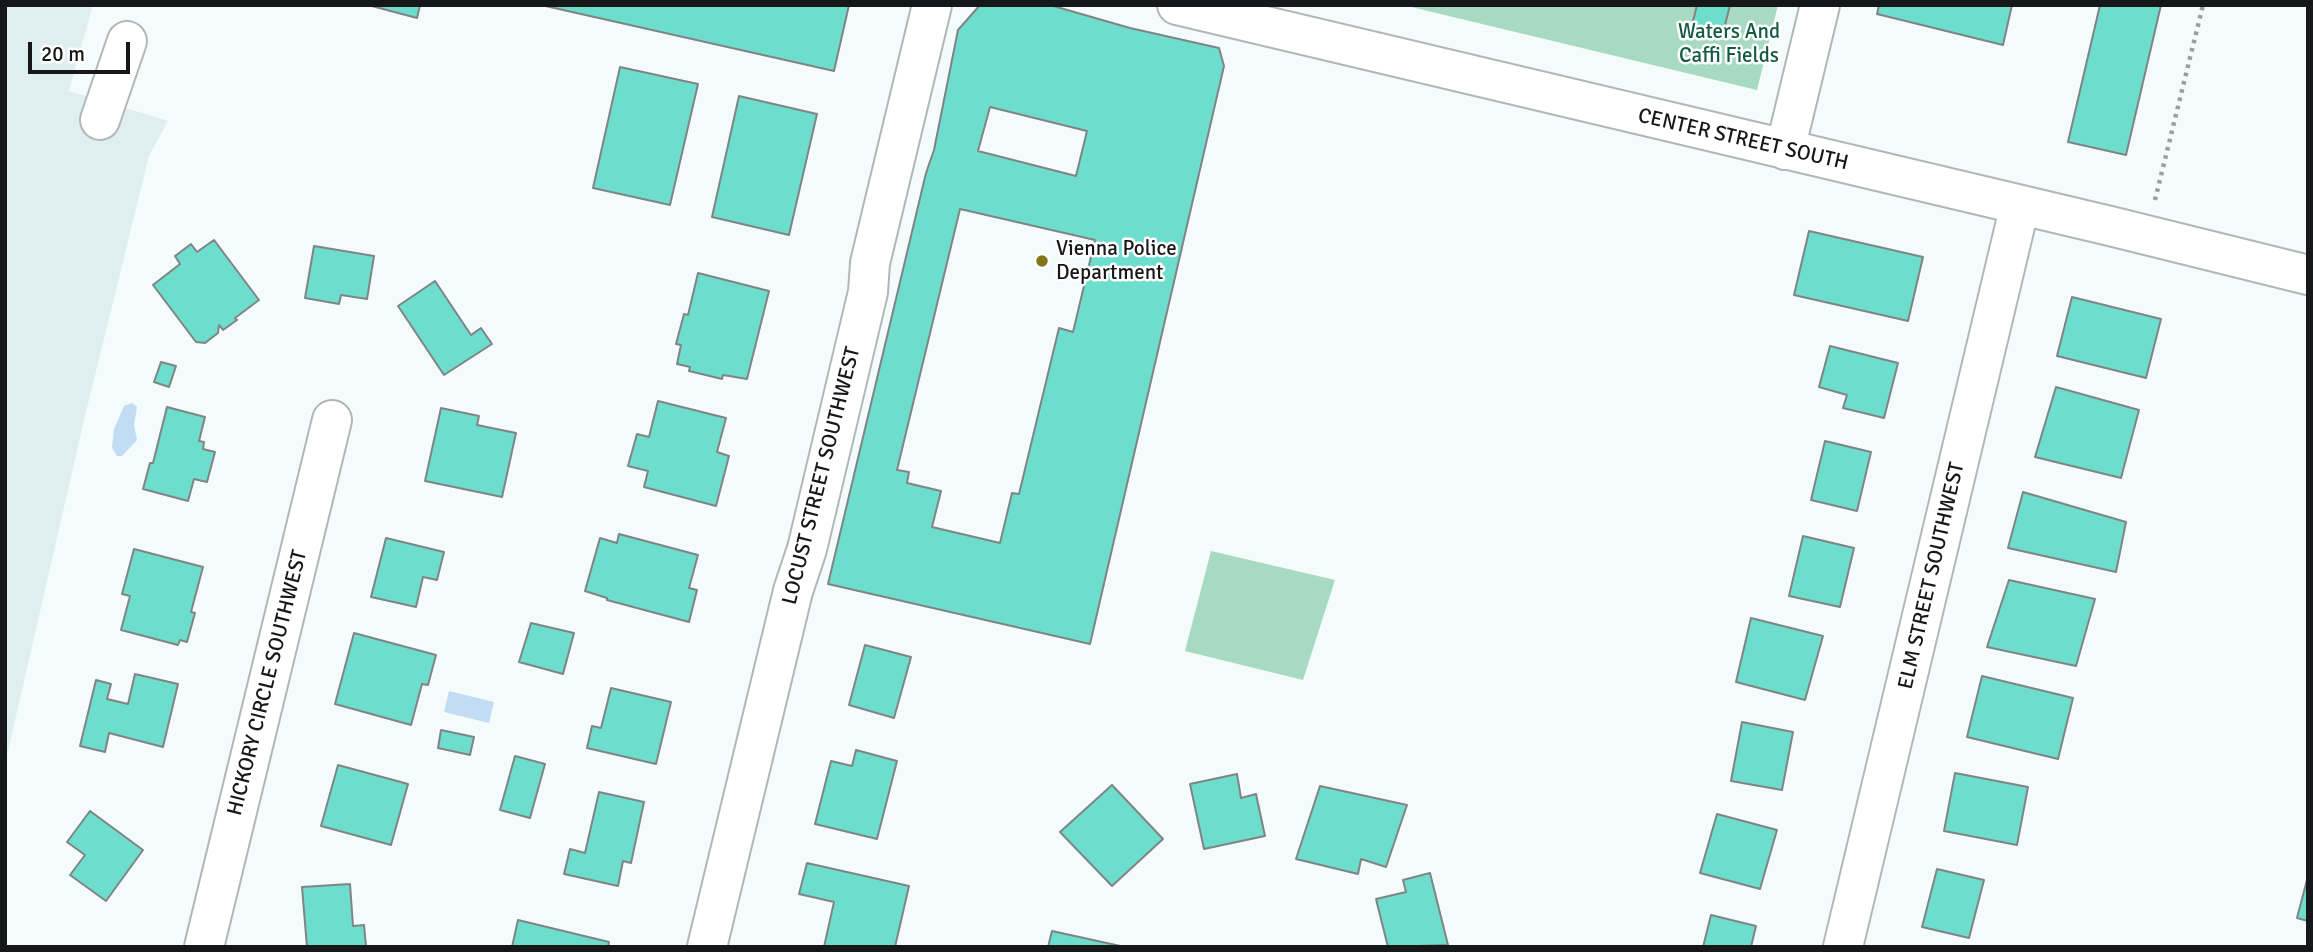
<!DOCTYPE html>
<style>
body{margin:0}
#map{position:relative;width:2313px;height:952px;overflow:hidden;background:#f4fbfb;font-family:Signika,sans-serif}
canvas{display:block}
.frame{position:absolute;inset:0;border:7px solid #151718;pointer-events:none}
.scale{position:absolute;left:28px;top:42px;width:102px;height:32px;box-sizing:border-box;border:4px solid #151718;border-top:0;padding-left:9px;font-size:21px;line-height:24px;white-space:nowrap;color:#151718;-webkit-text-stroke:5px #fff;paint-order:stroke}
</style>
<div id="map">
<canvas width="2313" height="952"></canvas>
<div class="frame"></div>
<div class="scale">20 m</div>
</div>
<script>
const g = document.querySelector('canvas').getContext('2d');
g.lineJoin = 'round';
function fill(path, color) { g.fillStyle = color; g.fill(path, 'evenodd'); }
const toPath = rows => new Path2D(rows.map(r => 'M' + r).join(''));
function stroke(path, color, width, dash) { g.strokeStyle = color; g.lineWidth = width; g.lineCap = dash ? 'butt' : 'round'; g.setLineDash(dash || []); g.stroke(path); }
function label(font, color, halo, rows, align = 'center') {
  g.font = font + ' Signika,sans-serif'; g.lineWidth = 5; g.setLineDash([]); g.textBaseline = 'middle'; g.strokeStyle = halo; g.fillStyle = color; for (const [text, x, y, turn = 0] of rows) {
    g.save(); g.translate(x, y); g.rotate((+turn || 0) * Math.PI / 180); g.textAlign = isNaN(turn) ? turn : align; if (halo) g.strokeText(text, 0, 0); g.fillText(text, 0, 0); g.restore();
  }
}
fill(toPath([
 [5,5,93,5,69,91,168,121,149,156,85,416,5,764]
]), '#dfeff0');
fill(toPath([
 [1403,5,1778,5,1757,90],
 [1211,551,1335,580,1303,680,1185,651]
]), '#a7dac1');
fill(toPath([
 [132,403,137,407,134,425,137,440,122,456,117,456,112,448,114,429,124,406],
 [449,691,494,702,489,723,444,712]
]), '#c2dcf3');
const building = toPath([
 [368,5,420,5,417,18,368,5],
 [541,5,849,5,834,71,541,5],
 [980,5,1050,5,1130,28,1219,48,1224,66,1090,644,828,584,926,173,934,150,958,30,980,5],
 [1697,5,1730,5,1723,33,1692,25,1697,5],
 [1879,5,2012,5,2003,45,1877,14,1879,5],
 [2100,5,2161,5,2126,155,2068,142,2100,5],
 [620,67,698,84,670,205,593,188,620,67],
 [739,96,817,114,789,235,712,217,739,96],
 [990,107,1087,131,1076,176,978,151,990,107],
 [960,209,1095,240,1073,332,1059,328,1019,494,1012,493,1000,543,932,527,941,491,907,483,909,472,897,470,960,209],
 [1809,231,1923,257,1908,321,1794,295,1809,231],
 [214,240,259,300,235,318,237,320,223,330,219,325,218,333,205,343,196,342,153,285,180,264,175,256,191,244,197,252,214,240],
 [314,246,374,256,367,299,341,295,339,304,305,298,314,246],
 [698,273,769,291,747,379,723,375,722,379,689,371,690,367,677,364,681,345,676,344,684,314,688,315,698,273],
 [435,281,471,335,481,328,492,344,444,375,398,306,435,281],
 [2072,297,2161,319,2146,378,2057,356,2072,297],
 [1830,346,1898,363,1884,418,1843,408,1847,395,1819,387,1830,346],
 [161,362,176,366,169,387,154,382,161,362],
 [2056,387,2139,410,2121,478,2035,457,2056,387],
 [658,401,726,418,717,452,729,456,716,506,644,487,648,471,628,466,637,434,649,437,658,401],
 [167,407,205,417,199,441,204,442,203,449,215,452,207,482,194,479,188,501,143,489,150,463,153,463,167,407],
 [441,408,479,416,477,425,516,433,502,497,425,481,441,408],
 [1825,441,1871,452,1857,511,1811,500,1825,441],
 [2023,492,2126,522,2116,572,2008,548,2023,492],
 [619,534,698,555,689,588,697,590,689,622,607,600,607,598,585,591,600,538,617,543,619,534],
 [1803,536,1854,548,1840,607,1789,596,1803,536],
 [386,538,444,552,437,580,423,577,416,607,371,597,386,538],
 [134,549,203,567,191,612,195,613,187,642,180,640,178,645,121,630,130,596,122,594,134,549],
 [2009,580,2095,599,2076,666,1987,647,2009,580],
 [1751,618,1823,636,1805,700,1736,682,1751,618],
 [531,623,574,633,563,674,519,662,531,623],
 [354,633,436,655,428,685,422,684,411,725,335,704,354,633],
 [865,645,911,657,894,718,849,705,865,645],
 [135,674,178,684,163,747,109,733,105,752,80,746,96,680,111,684,107,699,128,704,135,674],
 [1982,676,2073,698,2058,759,1967,737,1982,676],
 [611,688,671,702,656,764,587,748,592,726,601,728,611,688],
 [1742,722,1793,732,1782,790,1731,781,1742,722],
 [441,730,474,737,470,755,438,748,441,730],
 [856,750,897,761,877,839,815,824,831,761,852,766,856,750],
 [515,756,545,764,530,818,500,810,515,756],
 [338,765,408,784,391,845,321,826,338,765],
 [1955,773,2028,787,2017,845,1944,831,1955,773],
 [1237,774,1241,798,1256,794,1265,836,1204,849,1190,784,1237,774],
 [1112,785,1163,839,1112,886,1060,832,1112,785],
 [1320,786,1407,805,1386,867,1361,859,1358,874,1296,859,1320,786],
 [599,792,644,802,631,863,623,861,618,886,564,874,570,849,585,853,599,792],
 [90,811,143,850,106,901,70,875,85,855,67,842,90,811],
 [1717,814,1777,830,1760,889,1700,873,1717,814],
 [807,863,909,886,895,947,824,947,834,902,799,894,807,863],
 [1937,869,1984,880,1969,938,1922,927,1937,869],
 [1430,873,1448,945,1388,947,1376,899,1406,892,1403,880,1430,873],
 [2308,876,2308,921,2297,918,2308,876],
 [350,884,353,926,364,925,366,946,307,947,302,887,350,884],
 [1711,915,1756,926,1751,947,1703,947,1711,915],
 [518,920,609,942,608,947,512,947,518,920],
 [1052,931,1125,947,1048,947,1052,931]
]);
fill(building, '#6dddce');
stroke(building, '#7f8584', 2);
const minor = toPath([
 [1177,5,2110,226,2308,275],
 [100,120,127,41],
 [1785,150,1820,5],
 [204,947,332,420],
 [707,947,793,591,807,549,868,292,870,263,932,5],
 [1843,947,2020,205]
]);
stroke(minor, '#b1b7b7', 42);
stroke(toPath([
 [2155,200,2203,5]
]), '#9a9e9f', 4.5, [3.5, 5]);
stroke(minor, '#fff', 38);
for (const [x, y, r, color] of [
 [1042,261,7,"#81771a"]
]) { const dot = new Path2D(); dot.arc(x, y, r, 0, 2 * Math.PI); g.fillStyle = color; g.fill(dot); stroke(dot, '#fff', 2.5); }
label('21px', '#145b41', '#fff', [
 ["Waters And",1729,32],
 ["Caffi Fields",1729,56]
]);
label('21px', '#151718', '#fff', [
 ["CENTER STREET SOUTH",1743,140,13],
 ["LOCUST STREET SOUTHWEST",822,476,-76],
 ["ELM STREET SOUTHWEST",1932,576,-77],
 ["HICKORY CIRCLE SOUTHWEST",268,683,-76]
]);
label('21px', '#151718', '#fff', [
 ["Vienna Police",1056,249],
 ["Department",1056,273]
], 'left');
</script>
